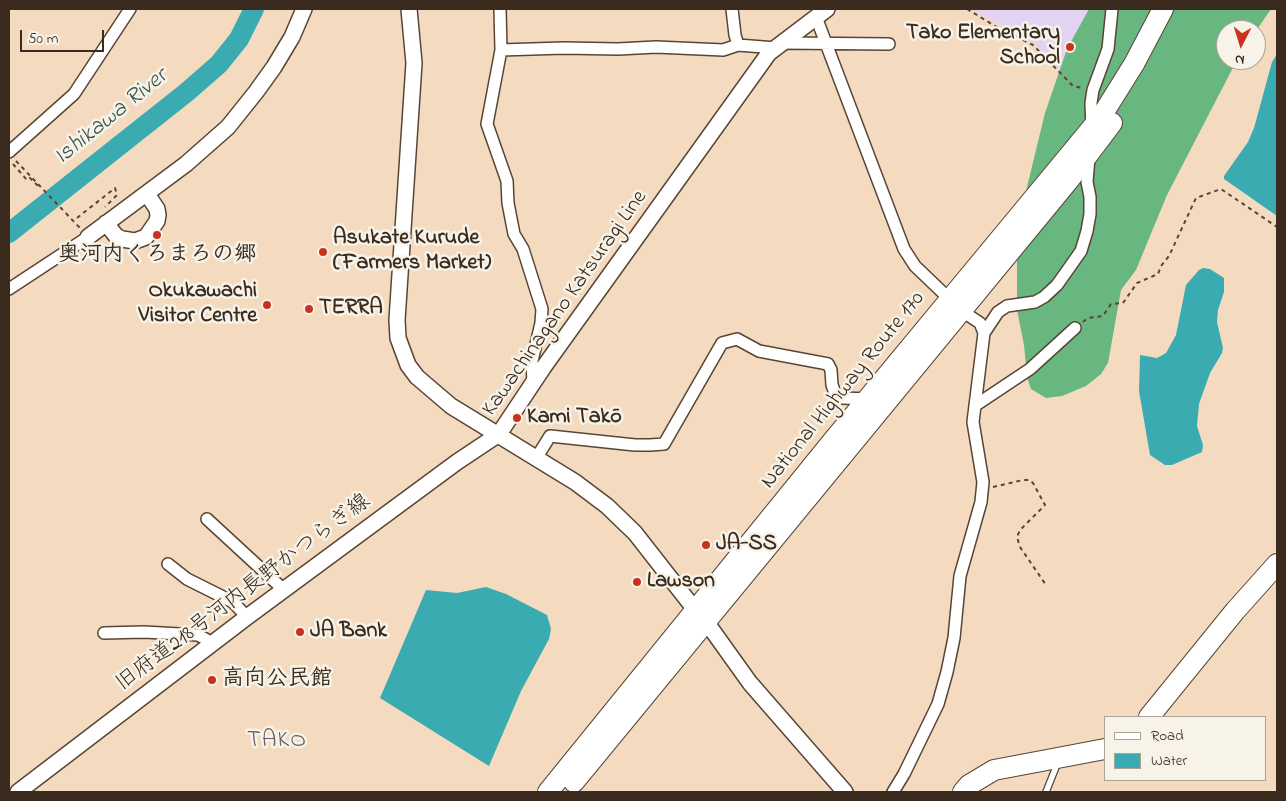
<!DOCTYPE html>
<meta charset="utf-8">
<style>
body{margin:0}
#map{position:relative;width:1286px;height:801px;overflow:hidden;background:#f4dbbf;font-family:"Indie Flower",sans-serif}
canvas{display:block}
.frame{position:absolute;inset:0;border:10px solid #3b2a1e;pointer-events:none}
.legend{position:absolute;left:1104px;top:716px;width:162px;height:65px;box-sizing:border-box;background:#f7f3e8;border:1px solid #aca397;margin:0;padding:6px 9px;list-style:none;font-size:15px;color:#3b2a1e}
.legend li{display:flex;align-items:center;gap:10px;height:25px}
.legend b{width:25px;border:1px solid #aca397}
.north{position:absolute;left:1216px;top:20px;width:50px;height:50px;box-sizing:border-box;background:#f7f3e8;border:1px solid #aca397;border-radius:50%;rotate:185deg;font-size:14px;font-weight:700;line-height:20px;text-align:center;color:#3b2a1e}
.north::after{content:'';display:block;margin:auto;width:18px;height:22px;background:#c8321e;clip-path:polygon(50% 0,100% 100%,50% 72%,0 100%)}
.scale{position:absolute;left:20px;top:30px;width:84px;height:22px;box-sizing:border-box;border:2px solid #3b2a1e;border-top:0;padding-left:6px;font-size:15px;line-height:18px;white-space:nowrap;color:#3b2a1e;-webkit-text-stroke:4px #f7f3e8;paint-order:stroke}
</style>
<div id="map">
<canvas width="1286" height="801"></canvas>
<div class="frame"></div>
<ul class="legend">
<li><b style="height:6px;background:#fff"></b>Road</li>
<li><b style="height:14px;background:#39abb1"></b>Water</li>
</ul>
<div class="north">N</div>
<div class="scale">50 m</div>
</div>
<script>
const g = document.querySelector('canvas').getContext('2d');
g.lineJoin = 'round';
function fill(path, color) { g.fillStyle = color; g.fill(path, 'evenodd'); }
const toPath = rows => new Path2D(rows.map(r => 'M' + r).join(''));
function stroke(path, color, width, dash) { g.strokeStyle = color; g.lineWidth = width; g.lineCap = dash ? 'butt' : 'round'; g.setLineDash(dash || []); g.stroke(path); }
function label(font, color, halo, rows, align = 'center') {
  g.font = font + ' "Indie Flower","Klee One",sans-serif'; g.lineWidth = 5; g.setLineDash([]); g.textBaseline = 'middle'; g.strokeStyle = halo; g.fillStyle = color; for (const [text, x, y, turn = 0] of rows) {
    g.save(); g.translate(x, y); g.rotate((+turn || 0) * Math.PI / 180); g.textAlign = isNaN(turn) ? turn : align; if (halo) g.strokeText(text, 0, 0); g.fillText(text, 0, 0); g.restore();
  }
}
fill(toPath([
 [971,9,1103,9,1067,78,1036,45]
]), '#e3d3f3');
fill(toPath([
 [1089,9,1271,9,1256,31,1226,30,1226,60,1237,60,1167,195,1136,270,1121,290,1108,363,1101,374,1086,386,1062,396,1046,398,1031,389,1027,377,1024,345,1017,310,1017,247,1027,187,1045,113,1067,49]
]), '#68b781');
fill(toPath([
 [1277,54,1277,216,1224,179,1224,176,1248,142,1254,128,1272,62],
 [1203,268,1210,269,1224,278,1224,292,1218,310,1217,322,1223,348,1222,353,1210,373,1199,404,1197,426,1203,445,1202,452,1172,465,1165,465,1150,455,1139,391,1140,355,1157,358,1166,353,1176,335,1186,285,1199,270],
 [486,587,506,594,547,615,551,629,549,639,521,691,489,766,380,698,426,590,457,593]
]), '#39abb1');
stroke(toPath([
 [9,233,187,92,219,64,239,39,254,9]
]), '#39abb1', 20);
const lane = toPath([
 [1046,792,1058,762]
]);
const street = toPath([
 [500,9,501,50,487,124,507,181,508,203,514,234,523,249,542,309,541,323,532,361,533,383],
 [732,9,735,35,738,45],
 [816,17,904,249,915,266,962,311,980,323,984,333,973,422,983,482,981,502,960,576,954,638,947,672,938,704,904,774,893,792],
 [782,43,889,44],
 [501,50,563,48,618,49,656,47,723,50,738,45,776,48],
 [1092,128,1091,103,1093,90,1108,49,1112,9],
 [9,152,74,94,130,9],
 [9,289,88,237],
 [984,333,998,312,1007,306,1035,302,1044,297,1057,285,1081,251,1087,231,1090,214,1090,197,1087,182,1089,157],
 [976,405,1030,369,1075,328],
 [537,457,550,436,635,445,650,445,664,444,722,343,737,339,759,351,828,364,831,370,832,385,835,393,843,398,868,399],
 [207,519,284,590],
 [168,564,187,579,233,602,247,617],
 [104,633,144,632,198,635,213,643]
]);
const secondary = toPath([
 [409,9,414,63,397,320,398,338,408,365,417,377,451,406,575,482,607,506,635,533,696,611,707,623,750,683,845,792],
 [106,223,116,236,122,239,135,241,146,237,157,221,158,215,157,209,147,194],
 [88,237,186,164,228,127,256,92,274,67,292,37,304,9],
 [18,792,247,617,457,462,499,434,543,368,769,53,827,9]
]);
const highway = toPath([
 [1149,717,1235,611,1277,564],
 [574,782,1069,180,1112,123],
 [548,792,831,443,1101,117,1134,64,1163,9],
 [963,792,969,785,994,770,1105,749]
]);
stroke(lane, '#574536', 8);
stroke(street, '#574536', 14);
stroke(secondary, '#574536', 18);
stroke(highway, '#574536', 22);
stroke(toPath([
 [967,9,995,26,1033,45,1073,86,1083,88],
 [16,161,80,228],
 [13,164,27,180,30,178,39,187],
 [77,218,115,188,117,195,105,207],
 [1083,322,1088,318,1103,316,1111,304,1123,303,1137,283,1158,274,1161,266,1169,256,1196,198,1221,189,1277,227],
 [993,487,1023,480,1029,480,1033,483,1045,505,1020,530,1017,537,1020,547,1046,585]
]), '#574536', 2, [4, 4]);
stroke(lane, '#fff', 5.5);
stroke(street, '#fff', 11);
stroke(secondary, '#fff', 15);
stroke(highway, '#fff', 20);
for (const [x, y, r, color] of [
 [1070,47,5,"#c8321e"],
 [157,235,5,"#c8321e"],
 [323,252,5,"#c8321e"],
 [267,305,5,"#c8321e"],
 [309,309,5,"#c8321e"],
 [517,418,5,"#c8321e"],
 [706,545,5,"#c8321e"],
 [637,582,5,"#c8321e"],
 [300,632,5,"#c8321e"],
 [212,680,5,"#c8321e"]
]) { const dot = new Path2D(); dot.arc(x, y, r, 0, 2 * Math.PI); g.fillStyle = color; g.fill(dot); stroke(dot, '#f7f3e8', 2); }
label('bold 22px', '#3b2a1e', '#f7f3e8', [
 ["Tako Elementary",1060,34,"right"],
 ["School",1060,59,"right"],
 ["Asukate Kurude",333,239],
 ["(Farmers Market)",333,264],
 ["奥河内くろまろの郷",157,256,"center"],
 ["Okukawachi",257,292,"right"],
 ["Visitor Centre",257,317,"right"],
 ["TERRA",319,309],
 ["Kami Takō",527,418],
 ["JA-SS",716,545],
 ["Lawson",647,582],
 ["JA Bank",310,632],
 ["高向公民館",222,680]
], 'left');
label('22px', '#3b2a1e', '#f7f3e8', [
 ["Kawachinagano Katsuragi Line",566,304,-55],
 ["National Highway Route 170",844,391,-51],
 ["旧府道218号河内長野かつらぎ線",244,594,-37]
]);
label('italic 24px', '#3a5751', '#f7f3e8', [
 ["Ishikawa River",112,118,-39]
]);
g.letterSpacing = '1px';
label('24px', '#685962', '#f7f3e8', [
 ["TAKO",277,742]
]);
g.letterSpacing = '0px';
</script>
